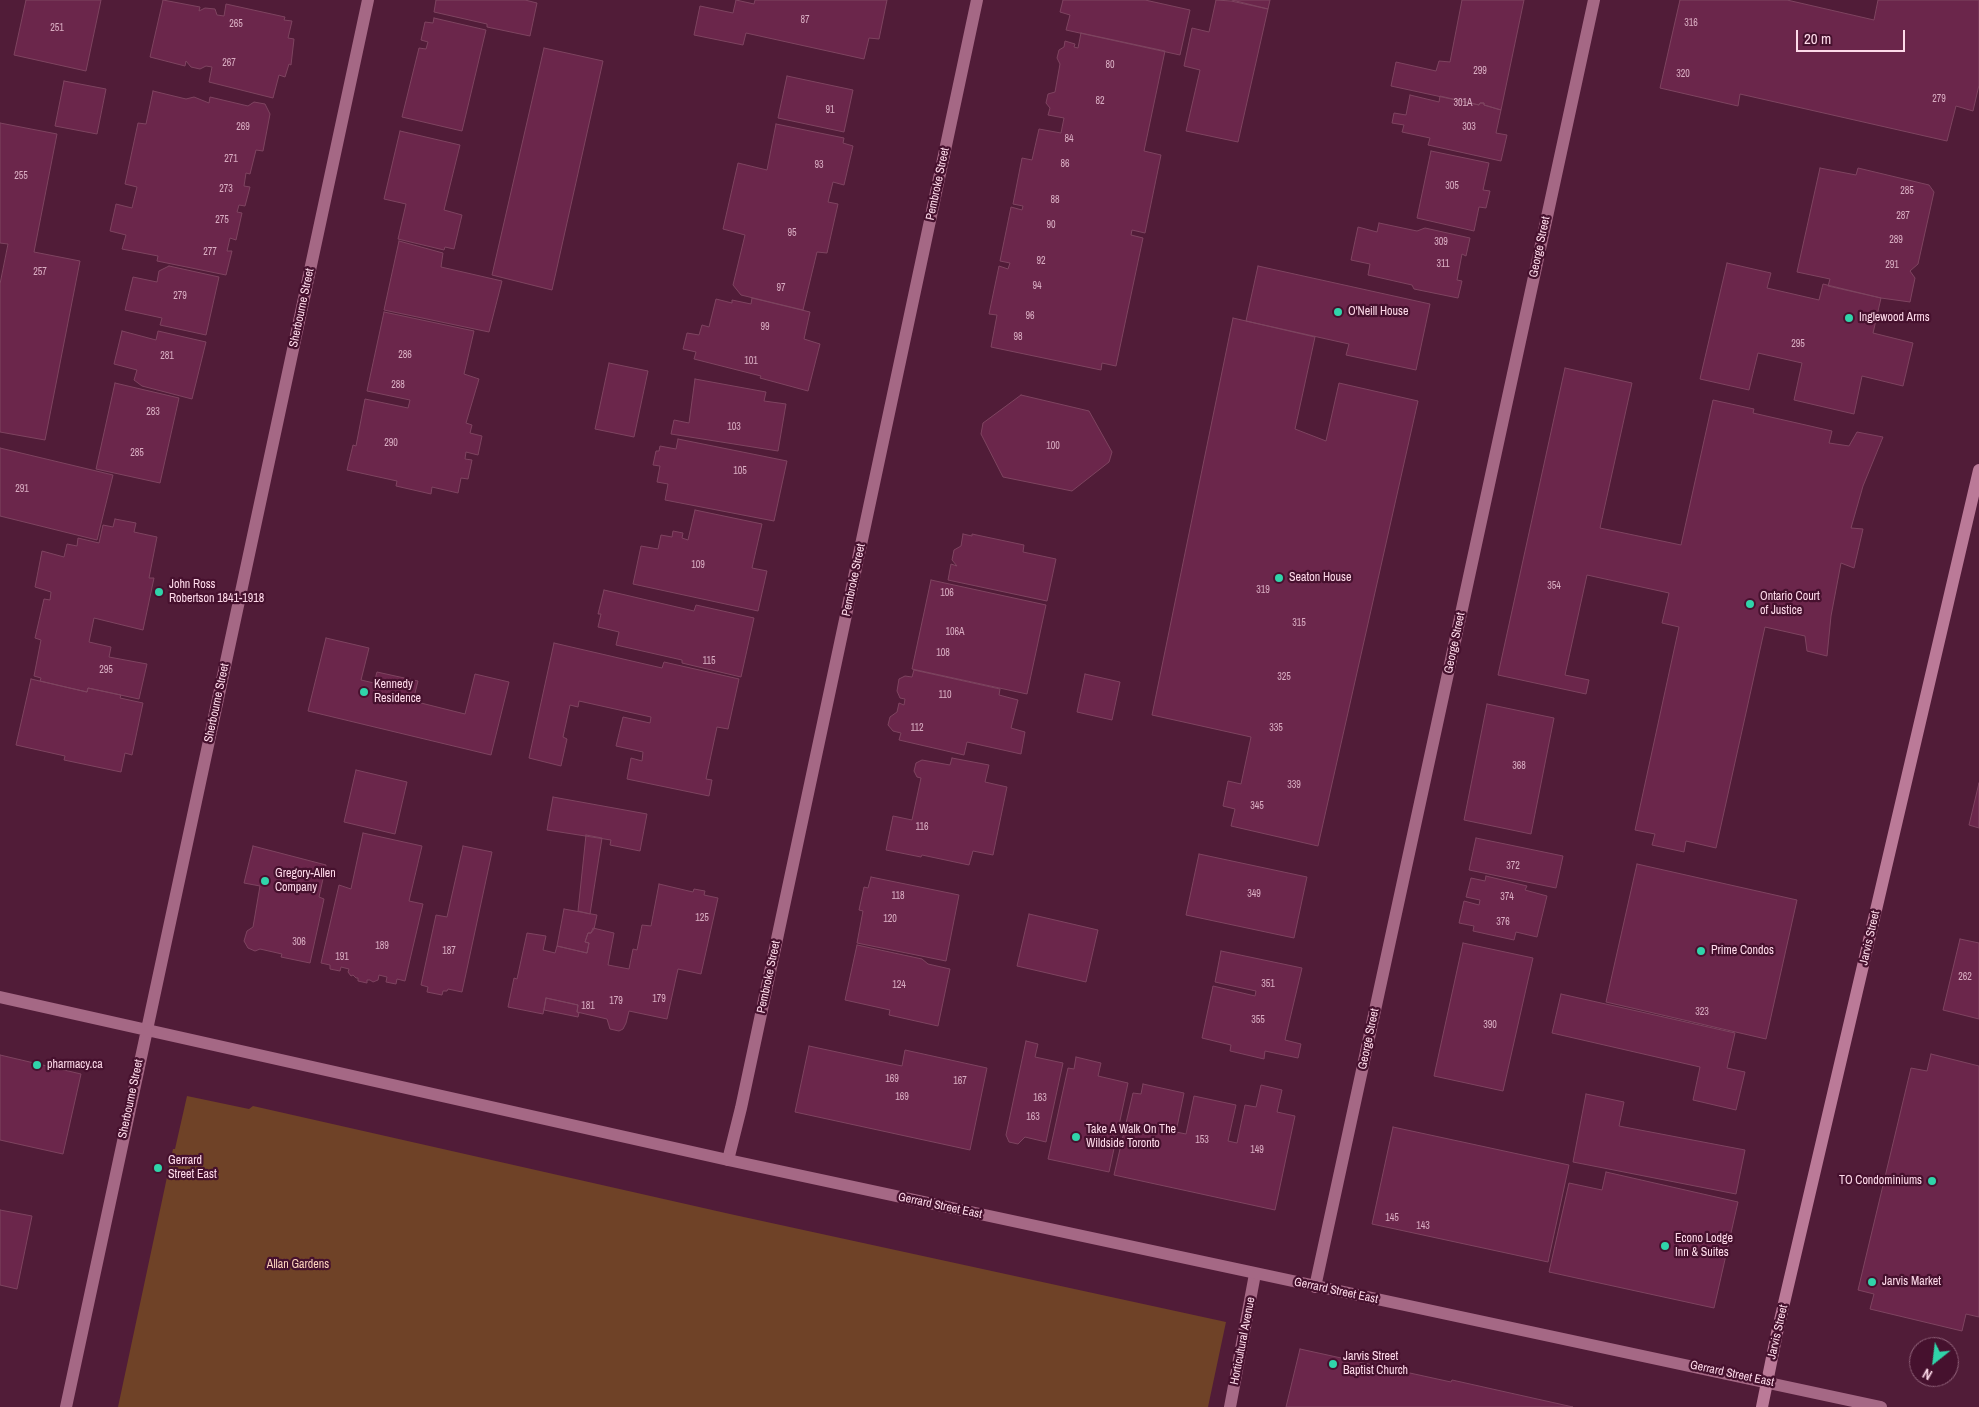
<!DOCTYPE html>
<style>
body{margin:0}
#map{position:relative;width:1979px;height:1407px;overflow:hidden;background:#511c38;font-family:"Archivo Narrow",sans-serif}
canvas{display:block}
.north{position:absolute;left:1909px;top:1337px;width:50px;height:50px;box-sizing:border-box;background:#46112e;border:1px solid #906179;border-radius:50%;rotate:209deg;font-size:14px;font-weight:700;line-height:20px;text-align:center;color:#fedaea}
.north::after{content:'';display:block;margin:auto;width:18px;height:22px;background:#30d4aa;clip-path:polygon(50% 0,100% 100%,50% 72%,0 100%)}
.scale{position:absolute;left:1796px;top:30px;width:109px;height:22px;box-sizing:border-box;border:2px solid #fedaea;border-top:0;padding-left:6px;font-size:15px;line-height:18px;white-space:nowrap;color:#fedaea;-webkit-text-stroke:4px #46112e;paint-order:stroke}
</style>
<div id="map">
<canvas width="1979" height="1407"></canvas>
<div class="north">N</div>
<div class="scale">20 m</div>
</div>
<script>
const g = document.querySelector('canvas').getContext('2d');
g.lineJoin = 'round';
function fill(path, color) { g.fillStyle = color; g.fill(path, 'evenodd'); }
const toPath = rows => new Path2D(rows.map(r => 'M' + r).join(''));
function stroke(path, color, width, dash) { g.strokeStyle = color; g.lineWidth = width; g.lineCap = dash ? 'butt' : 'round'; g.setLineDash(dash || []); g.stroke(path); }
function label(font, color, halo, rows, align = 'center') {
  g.font = font + ' "Archivo Narrow",sans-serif'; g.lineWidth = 4.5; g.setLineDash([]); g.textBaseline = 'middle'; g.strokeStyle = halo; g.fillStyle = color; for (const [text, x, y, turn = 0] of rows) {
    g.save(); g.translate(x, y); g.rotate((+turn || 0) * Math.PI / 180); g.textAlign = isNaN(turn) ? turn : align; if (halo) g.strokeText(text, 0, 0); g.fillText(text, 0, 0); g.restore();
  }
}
fill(toPath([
 [187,1096,249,1109,253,1106,730,1214,1226,1322,1208,1407,118,1407,173,1149,175,1149]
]), '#6f4227');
const building = toPath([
 [26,0,101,0,86,71,14,55,26,0],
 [163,0,200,7,199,11,205,8,215,9,217,15,224,16,226,4,285,17,284,20,292,21,288,38,294,39,291,65,289,64,285,77,279,75,273,98,209,82,212,67,206,66,200,69,191,67,186,61,185,66,150,57,163,0],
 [436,0,525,0,537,3,530,36,487,27,487,24,434,12,436,0],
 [736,0,754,4,755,0,887,0,879,39,869,38,864,59,746,33,743,45,694,35,700,6,733,13,736,0],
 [1063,0,1145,0,1190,10,1180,55,1066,30,1070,15,1060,12,1063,0],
 [1216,0,1231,1,1268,9,1238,142,1186,131,1200,70,1184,66,1192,28,1209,32,1216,0],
 [1232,0,1270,0,1268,9,1232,0],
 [1462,0,1524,0,1501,110,1484,105,1484,103,1480,103,1479,105,1391,86,1396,62,1436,71,1439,61,1450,62,1462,0],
 [1680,0,1787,0,1874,20,1878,0,1979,0,1979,85,1973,111,1956,106,1947,141,1740,94,1738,106,1660,88,1680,0],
 [434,18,486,30,462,131,402,117,419,48,426,49,428,42,421,40,425,22,433,23,434,18],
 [1081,33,1165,51,1144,151,1161,155,1145,233,1132,230,1131,235,1143,238,1116,366,1102,363,1101,370,991,347,997,315,989,314,999,266,1008,269,1010,263,1000,261,1011,207,1022,210,1023,206,1013,204,1022,158,1032,160,1039,129,1061,133,1064,118,1048,115,1050,108,1046,103,1048,94,1055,92,1060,64,1057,58,1059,50,1064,47,1065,41,1075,44,1074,47,1078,48,1081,33],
 [544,48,603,61,552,290,492,275,544,48],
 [787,76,853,90,844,132,778,118,787,76],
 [64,81,106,89,97,134,55,126,64,81],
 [153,91,186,99,194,97,209,103,210,97,248,106,254,102,265,104,270,114,263,151,256,150,250,174,246,173,244,186,250,187,245,206,239,205,237,212,242,213,236,240,230,238,227,251,232,251,226,275,157,261,158,256,122,249,126,235,110,231,116,204,132,208,137,187,125,184,138,123,146,124,153,91],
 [1410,95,1439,102,1440,96,1479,105,1480,103,1484,103,1484,105,1501,110,1496,133,1507,135,1501,161,1428,145,1430,138,1402,132,1404,125,1392,123,1394,113,1406,115,1410,95],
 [0,123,57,134,34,252,80,261,45,440,0,432,0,284,8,244,0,243,0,123],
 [776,124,844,138,843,143,853,146,844,185,833,182,828,202,838,204,827,253,817,252,803,310,741,295,733,285,745,235,723,229,738,163,767,170,776,124],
 [400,131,460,145,444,210,462,215,454,249,445,247,444,250,398,239,406,204,384,199,400,131],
 [1431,151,1489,163,1483,190,1490,191,1486,208,1479,207,1474,231,1417,218,1431,151],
 [1820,168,1856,175,1858,168,1929,185,1934,192,1918,264,1910,271,1915,278,1910,302,1881,298,1828,286,1830,279,1797,272,1820,168],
 [1379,223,1417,231,1425,228,1470,238,1466,256,1462,254,1457,280,1462,281,1458,298,1414,289,1412,285,1368,275,1370,264,1351,260,1358,227,1377,232,1379,223],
 [399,241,443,253,441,267,502,281,489,332,384,310,399,241],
 [1727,263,1771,273,1767,288,1819,300,1823,284,1881,298,1873,333,1913,343,1903,386,1862,376,1854,414,1794,400,1802,363,1758,353,1749,390,1700,379,1727,263],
 [169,266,219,277,206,335,160,325,162,318,125,310,133,277,157,282,159,271,169,266],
 [1258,266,1430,304,1416,370,1346,355,1349,344,1246,321,1258,266],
 [752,298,810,312,804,339,820,344,808,391,760,378,761,376,694,359,696,352,683,349,687,333,699,335,702,325,709,327,716,299,732,303,732,300,751,304,752,298],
 [384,312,474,331,464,374,479,379,466,423,472,425,470,433,482,436,478,455,466,452,465,459,472,460,468,479,461,478,458,493,432,487,431,494,396,486,397,481,347,470,353,445,356,446,365,399,408,408,410,400,367,391,384,312],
 [1233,318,1315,337,1295,429,1326,441,1339,383,1418,401,1318,846,1231,826,1235,809,1223,806,1228,781,1241,784,1251,737,1152,715,1233,318],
 [122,331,156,340,158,331,206,342,192,399,142,386,134,380,137,370,114,364,122,331],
 [609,363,648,371,634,437,595,429,609,363],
 [1565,368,1632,383,1600,528,1681,545,1713,400,1754,409,1753,413,1832,431,1829,443,1849,446,1857,432,1883,437,1863,486,1851,528,1863,529,1854,568,1841,563,1831,616,1827,656,1807,651,1805,636,1765,627,1716,848,1686,841,1684,852,1652,845,1655,834,1635,830,1679,627,1662,623,1669,593,1587,575,1565,675,1589,680,1586,694,1498,675,1565,368],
 [695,379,766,392,764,401,786,404,778,451,671,434,674,420,689,423,695,379],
 [115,383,179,398,160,483,96,469,115,383],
 [1021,395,1089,411,1112,452,1109,462,1072,491,1003,477,981,434,983,423,1021,395],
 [678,439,787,461,774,521,665,500,668,484,657,482,660,466,653,465,656,451,659,451,660,446,676,449,678,439],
 [0,448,113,475,97,540,0,516,0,448],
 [695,510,762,524,752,568,767,571,758,611,633,584,641,546,658,549,661,535,672,537,673,531,683,533,682,538,688,540,695,510],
 [115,519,136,523,134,532,157,537,149,578,154,578,143,630,94,618,89,642,111,647,109,657,147,664,139,699,88,688,87,692,40,681,41,678,34,676,41,640,35,638,44,599,50,600,51,592,35,587,42,551,64,557,67,544,77,546,78,538,99,543,103,525,113,527,115,519],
 [963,534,972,536,972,534,1024,545,1023,552,1056,559,1047,601,948,580,951,564,957,566,952,560,954,550,961,546,963,534],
 [931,580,1046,605,1027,694,912,669,931,580],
 [604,590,694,611,696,605,754,618,741,677,682,663,682,660,616,645,619,632,598,627,601,614,598,614,604,590],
 [326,638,369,648,361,680,374,683,377,672,418,681,413,701,465,714,475,674,509,682,491,755,308,711,326,638],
 [554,643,662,668,664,662,739,679,728,729,717,727,706,779,712,780,709,796,627,779,631,758,642,761,643,752,616,746,623,717,650,723,651,717,579,701,578,707,570,705,563,737,567,739,561,766,529,758,554,643],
 [914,670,1000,689,999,695,1018,700,1011,728,1025,732,1021,754,967,742,964,755,899,740,901,733,893,731,888,725,890,717,897,712,899,703,904,705,905,699,900,698,897,691,899,679,905,676,912,677,914,670],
 [1085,674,1120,682,1112,720,1077,712,1085,674],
 [31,679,87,692,88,688,121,695,120,698,143,703,132,755,125,753,121,772,64,760,65,756,16,745,31,679],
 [1487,704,1554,718,1531,834,1464,820,1487,704],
 [952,758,989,765,985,782,1007,787,993,855,973,851,969,865,922,855,921,857,886,850,893,816,912,820,921,778,917,777,914,771,916,763,922,760,950,765,952,758],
 [356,770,407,782,395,834,344,822,356,770],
 [1979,783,1979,828,1969,825,1979,783],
 [553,797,647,814,640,851,610,845,611,840,547,830,553,797],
 [363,833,422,846,409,901,423,904,405,981,397,979,396,984,386,982,387,977,379,975,378,980,373,982,370,980,367,980,367,983,358,981,358,978,356,978,353,975,351,976,348,972,349,969,341,967,340,971,330,969,330,965,321,963,339,885,351,889,363,833],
 [586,835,602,838,590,914,578,911,586,835],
 [1476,838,1563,856,1556,888,1469,870,1476,838],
 [253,846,326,865,319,897,324,899,310,963,281,957,282,954,260,949,255,951,248,948,244,941,247,931,253,927,260,886,244,883,253,846],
 [463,846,492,852,462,992,448,989,447,991,443,991,442,995,427,992,428,987,421,985,436,915,447,917,463,846],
 [1199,854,1307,877,1294,938,1186,915,1199,854],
 [1637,864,1797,900,1766,1039,1606,1002,1637,864],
 [1486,876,1527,886,1525,890,1547,896,1537,937,1516,932,1514,940,1473,931,1474,926,1459,923,1464,901,1479,905,1480,900,1466,897,1471,878,1485,881,1486,876],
 [871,877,959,895,946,961,857,943,863,911,859,910,864,887,868,888,871,877],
 [659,884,693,892,694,889,705,891,704,895,718,898,701,974,678,969,667,1019,629,1011,626,1023,623,1029,619,1031,610,1029,607,1019,577,1012,578,1005,546,998,543,1014,508,1007,514,978,517,979,527,933,546,936,543,950,555,953,557,946,587,953,589,943,585,942,588,933,591,933,593,928,614,933,608,965,629,969,633,949,637,950,642,925,651,926,659,884],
 [564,909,597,915,594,929,591,933,588,933,585,942,589,943,587,953,557,946,564,909],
 [1029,914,1098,930,1086,982,1017,966,1029,914],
 [1960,939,1979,943,1979,1019,1943,1010,1960,939],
 [1463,943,1533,958,1503,1091,1434,1076,1463,943],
 [857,945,922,959,928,964,950,969,938,1026,889,1015,890,1010,845,1000,857,945],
 [1221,951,1302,968,1285,1040,1301,1044,1298,1058,1265,1051,1264,1059,1230,1051,1231,1045,1202,1038,1213,986,1255,996,1256,991,1215,982,1221,951],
 [1561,994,1735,1033,1727,1068,1745,1072,1736,1110,1693,1100,1700,1067,1552,1033,1561,994],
 [546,998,578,1005,577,1012,579,1013,578,1017,544,1010,546,998],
 [1026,1041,1038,1044,1035,1057,1063,1063,1046,1142,1025,1137,1018,1144,1009,1142,1006,1135,1026,1041],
 [809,1046,902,1066,905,1050,987,1068,970,1150,795,1112,809,1046],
 [1931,1054,1979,1066,1979,1317,1966,1314,1962,1331,1870,1309,1874,1294,1858,1290,1911,1068,1927,1071,1931,1054],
 [0,1055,81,1074,63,1154,0,1140,0,1055],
 [1076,1057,1101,1063,1098,1076,1128,1083,1109,1172,1048,1159,1068,1068,1074,1069,1076,1057],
 [1143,1084,1184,1093,1176,1132,1186,1134,1194,1096,1236,1105,1228,1141,1237,1143,1245,1105,1256,1107,1261,1085,1282,1090,1277,1112,1295,1116,1275,1210,1114,1175,1133,1093,1141,1094,1143,1084],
 [1586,1094,1624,1102,1619,1126,1745,1150,1736,1194,1573,1162,1586,1094],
 [1393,1127,1569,1165,1548,1262,1372,1224,1393,1127],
 [1606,1172,1738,1202,1714,1308,1549,1272,1569,1183,1602,1190,1606,1172],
 [0,1210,32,1216,17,1289,0,1285,0,1210],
 [1300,1349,1451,1382,1452,1380,1573,1407,1286,1407,1300,1349]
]);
fill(building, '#6b264b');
stroke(building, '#7e4460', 1);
stroke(toPath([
 [728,1160,741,1108,977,0],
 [1315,1287,1594,0],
 [1230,1407,1255,1274]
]), '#a56885', 12);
stroke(toPath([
 [0,997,728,1160,1881,1407],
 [66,1407,368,0]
]), '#a56885', 12);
stroke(toPath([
 [1762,1407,1777,1333,1979,470]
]), '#bb7a98', 12);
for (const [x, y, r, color] of [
 [1338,312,5,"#30d4aa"],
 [1849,318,5,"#30d4aa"],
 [1279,578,5,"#30d4aa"],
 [159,592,5,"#30d4aa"],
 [1750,604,5,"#30d4aa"],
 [364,692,5,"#30d4aa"],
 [265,881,5,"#30d4aa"],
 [1701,951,5,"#30d4aa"],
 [37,1065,5,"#30d4aa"],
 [1076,1137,5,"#30d4aa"],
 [158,1168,5,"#30d4aa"],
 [1932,1181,5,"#30d4aa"],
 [1665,1246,5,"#30d4aa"],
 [1872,1282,5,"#30d4aa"],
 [1333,1364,5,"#30d4aa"]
]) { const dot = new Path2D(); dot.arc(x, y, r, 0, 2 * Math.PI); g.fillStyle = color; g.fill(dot); stroke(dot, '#46112e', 2); }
label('10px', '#d9adc2', null, [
 ["87",805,20],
 ["316",1691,23],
 ["265",236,24],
 ["251",57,28],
 ["267",229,63],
 ["80",1110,65],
 ["299",1480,71],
 ["320",1683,74],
 ["279",1939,99],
 ["82",1100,101],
 ["301A",1463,103],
 ["91",830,110],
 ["269",243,127],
 ["303",1469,127],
 ["84",1069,139],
 ["271",231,159],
 ["86",1065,164],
 ["93",819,165],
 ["255",21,176],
 ["305",1452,186],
 ["273",226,189],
 ["285",1907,191],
 ["88",1055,200],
 ["287",1903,216],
 ["275",222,220],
 ["90",1051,225],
 ["95",792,233],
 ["289",1896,240],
 ["309",1441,242],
 ["277",210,252],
 ["92",1041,261],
 ["311",1443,264],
 ["291",1892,265],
 ["257",40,272],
 ["94",1037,286],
 ["97",781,288],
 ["279",180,296],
 ["96",1030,316],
 ["99",765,327],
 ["98",1018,337],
 ["295",1798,344],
 ["286",405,355],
 ["281",167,356],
 ["101",751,361],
 ["288",398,385],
 ["283",153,412],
 ["103",734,427],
 ["290",391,443],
 ["100",1053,446],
 ["285",137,453],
 ["105",740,471],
 ["291",22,489],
 ["109",698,565],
 ["354",1554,586],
 ["319",1263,590],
 ["106",947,593],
 ["315",1299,623],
 ["106A",955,632],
 ["108",943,653],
 ["115",709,661],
 ["295",106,670],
 ["325",1284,677],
 ["110",945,695],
 ["112",917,728],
 ["335",1276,728],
 ["368",1519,766],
 ["339",1294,785],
 ["345",1257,806],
 ["116",922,827],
 ["372",1513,866],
 ["349",1254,894],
 ["118",898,896],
 ["374",1507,897],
 ["125",702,918],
 ["120",890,919],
 ["376",1503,922],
 ["306",299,942],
 ["189",382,946],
 ["187",449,951],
 ["191",342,957],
 ["262",1965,977],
 ["351",1268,984],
 ["124",899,985],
 ["179",659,999],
 ["179",616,1001],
 ["181",588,1006],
 ["323",1702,1012],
 ["355",1258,1020],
 ["390",1490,1025],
 ["169",892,1079],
 ["167",960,1081],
 ["169",902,1097],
 ["163",1040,1098],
 ["163",1033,1117],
 ["153",1202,1140],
 ["149",1257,1150],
 ["145",1392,1218],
 ["143",1423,1226]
]);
label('12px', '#fedaea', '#46112e', [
 ["Pembroke Street",938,184,-78],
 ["George Street",1540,247,-78],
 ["Sherbourne Street",302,308,-78],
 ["Pembroke Street",854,580,-78],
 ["George Street",1455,643,-78],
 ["Sherbourne Street",217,703,-78],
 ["Jarvis Street",1870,938,-77],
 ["Pembroke Street",769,977,-78],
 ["George Street",1369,1039,-78],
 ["Sherbourne Street",131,1099,-78],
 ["Gerrard Street East",940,1206,12],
 ["Gerrard Street East",1336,1291,12],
 ["Jarvis Street",1778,1332,-77],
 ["Horticultural Avenue",1243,1341,-79],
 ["Gerrard Street East",1732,1374,12]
]);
label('12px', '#fedaea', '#46112e', [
 ["O'Neill House",1348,312],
 ["Inglewood Arms",1859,318],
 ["Seaton House",1289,578],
 ["John Ross",169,585],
 ["Robertson 1841-1918",169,599],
 ["Ontario Court",1760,597],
 ["of Justice",1760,611],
 ["Kennedy",374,685],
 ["Residence",374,699],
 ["Gregory-Allen",275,874],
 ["Company",275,888],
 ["Prime Condos",1711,951],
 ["pharmacy.ca",47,1065],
 ["Take A Walk On The",1086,1130],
 ["Wildside Toronto",1086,1144],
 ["Gerrard",168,1161],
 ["Street East",168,1175],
 ["TO Condominiums",1922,1181,"right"],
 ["Econo Lodge",1675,1239],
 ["Inn & Suites",1675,1253],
 ["Jarvis Market",1882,1282],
 ["Jarvis Street",1343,1357],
 ["Baptist Church",1343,1371]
], 'left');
label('12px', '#fcd3bd', '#46112e', [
 ["Allan Gardens",298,1265]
]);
</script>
